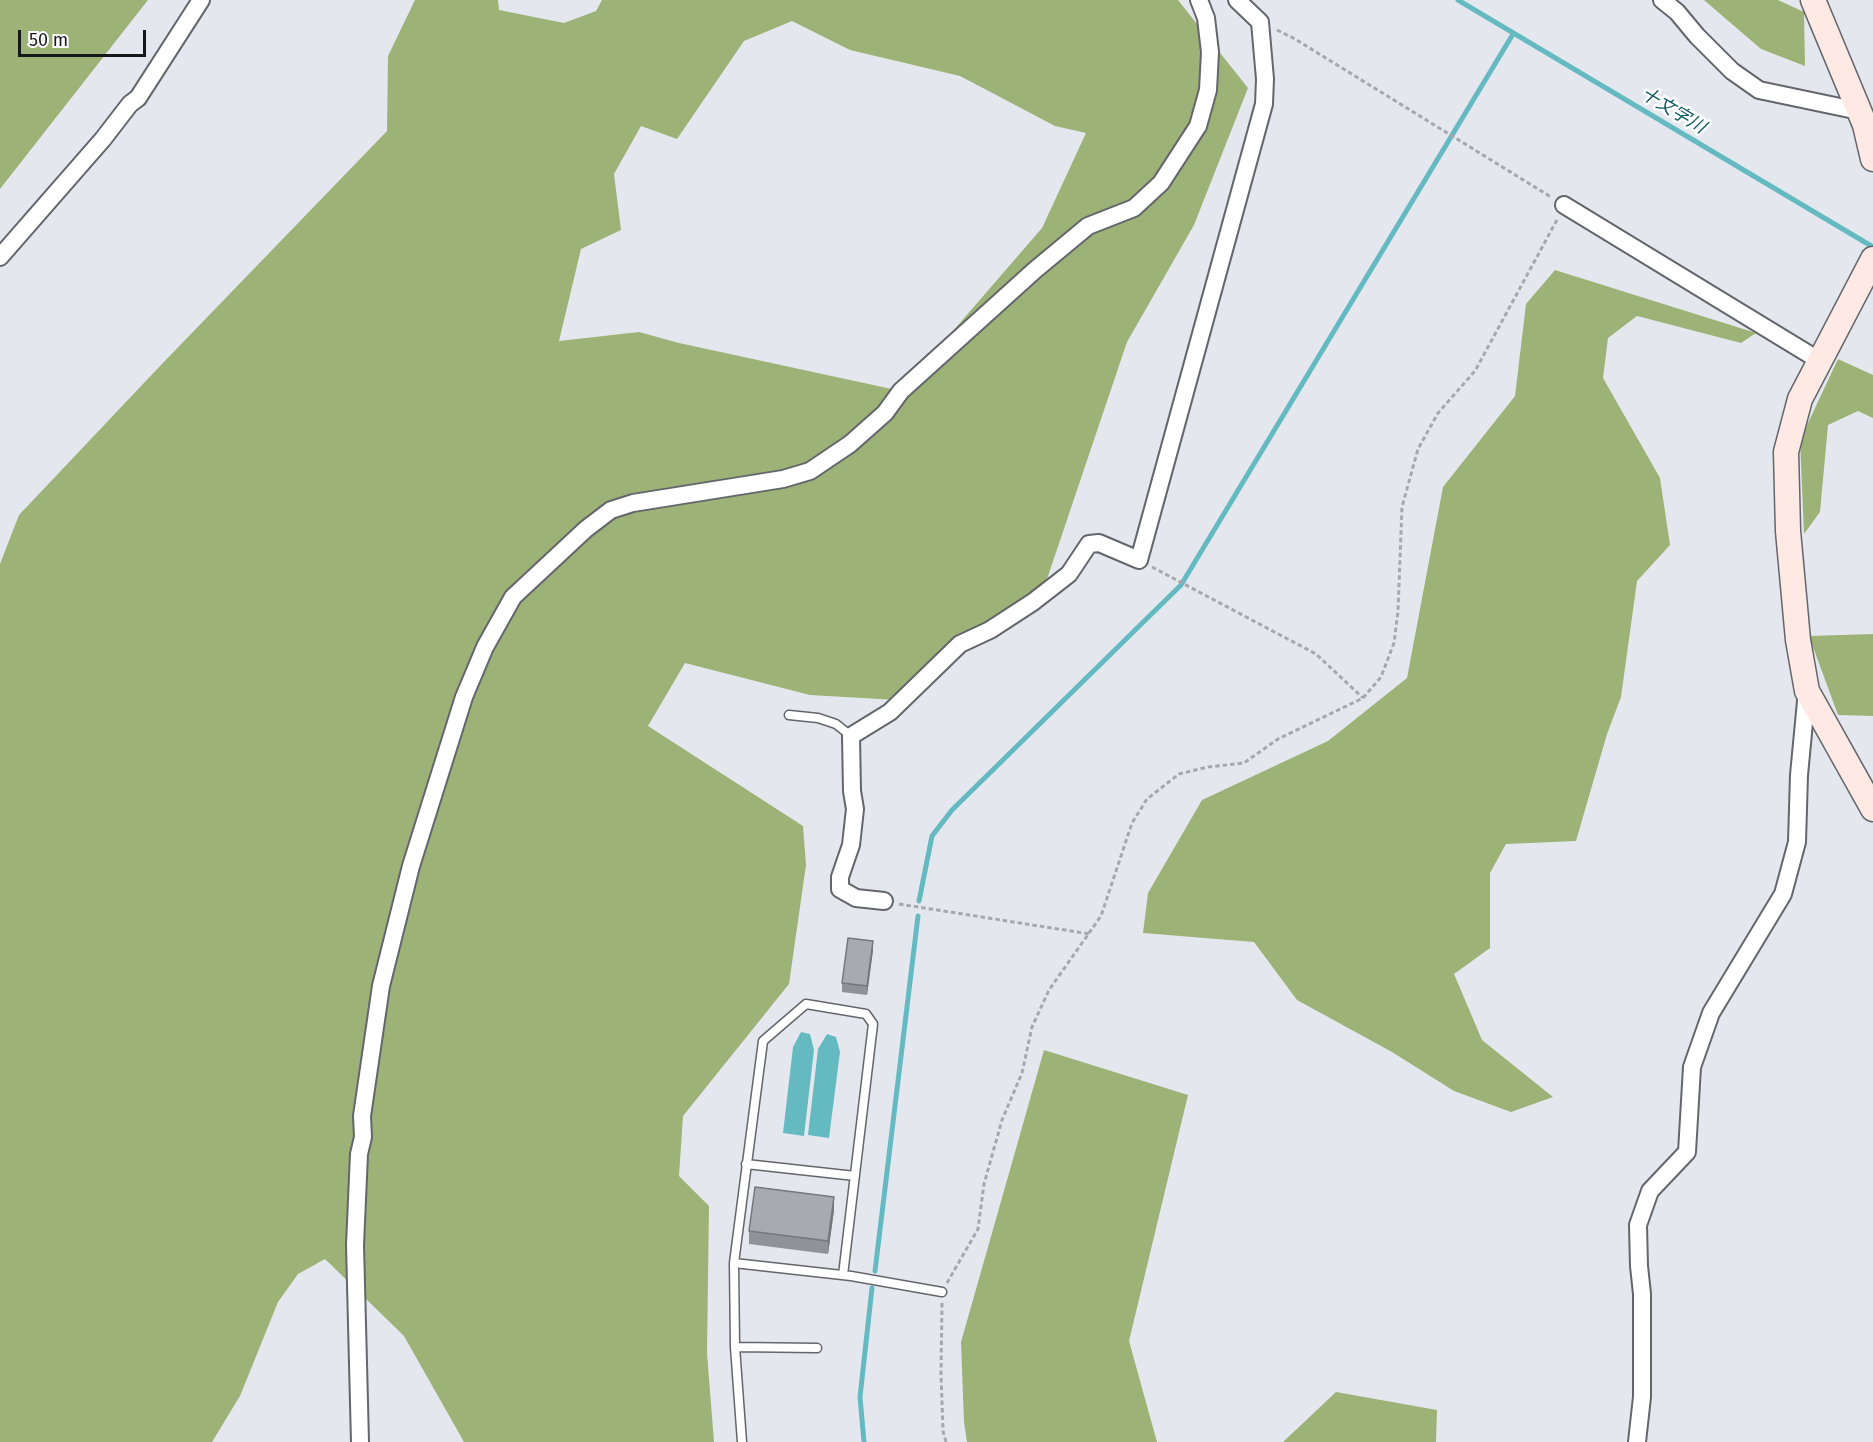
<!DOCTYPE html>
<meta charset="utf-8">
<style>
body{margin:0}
#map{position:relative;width:1873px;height:1442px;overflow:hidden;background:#e4e8ee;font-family:"Fira Sans",sans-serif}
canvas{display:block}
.scale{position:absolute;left:18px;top:30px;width:128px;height:27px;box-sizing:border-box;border:3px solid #17181a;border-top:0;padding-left:8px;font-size:18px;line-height:21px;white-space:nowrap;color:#17181a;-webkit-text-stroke:4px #fff;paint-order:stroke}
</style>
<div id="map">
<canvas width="1873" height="1442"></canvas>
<div class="scale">50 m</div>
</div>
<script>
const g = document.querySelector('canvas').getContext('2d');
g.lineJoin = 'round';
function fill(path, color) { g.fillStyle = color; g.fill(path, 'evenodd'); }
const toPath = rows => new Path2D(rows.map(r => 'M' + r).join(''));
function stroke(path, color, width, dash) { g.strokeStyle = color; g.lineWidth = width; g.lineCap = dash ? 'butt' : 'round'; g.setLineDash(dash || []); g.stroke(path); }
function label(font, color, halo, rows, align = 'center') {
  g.font = font + ' "Fira Sans","Noto Sans JP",sans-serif'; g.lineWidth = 5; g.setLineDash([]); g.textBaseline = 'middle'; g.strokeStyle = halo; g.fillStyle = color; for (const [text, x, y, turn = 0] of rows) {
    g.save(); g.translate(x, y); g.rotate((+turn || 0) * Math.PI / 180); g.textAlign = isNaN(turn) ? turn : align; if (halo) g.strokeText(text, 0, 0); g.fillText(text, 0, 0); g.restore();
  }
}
fill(toPath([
 [0,0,148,0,0,189],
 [415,0,498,0,499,10,564,23,596,11,602,0,1178,0,1248,88,1194,225,1127,342,1045,585,897,700,810,695,685,663,648,726,803,826,806,865,789,984,683,1116,679,1176,709,1206,707,1353,714,1442,464,1442,404,1336,325,1259,298,1274,278,1302,240,1396,212,1442,0,1442,0,564,19,515,160,366,387,131,388,56],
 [792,21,850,50,960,76,1055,126,1086,133,1042,228,901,391,679,343,639,332,559,341,581,249,621,230,614,174,641,126,677,139,744,41],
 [1704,0,1778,0,1804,12,1805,66,1761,49],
 [1555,270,1756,333,1741,343,1637,316,1608,338,1603,378,1660,478,1670,545,1637,581,1621,697,1607,734,1576,841,1506,844,1490,873,1490,948,1454,974,1482,1040,1553,1097,1511,1112,1454,1091,1392,1052,1297,1000,1254,942,1143,933,1148,893,1202,800,1328,741,1407,678,1443,487,1515,396,1526,304],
 [1838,359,1873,375,1873,418,1858,411,1828,425,1820,512,1804,534,1800,440],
 [1873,634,1873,716,1838,715,1809,636],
 [1044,1050,1188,1095,1129,1341,1157,1442,967,1442,964,1422,961,1342],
 [1336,1392,1437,1410,1436,1442,1283,1442]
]), '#9db277');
fill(toPath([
 [801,1032,810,1034,814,1050,804,1136,783,1133,793,1047],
 [827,1034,836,1037,840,1052,829,1138,808,1135,818,1049]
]), '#65bac2');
stroke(toPath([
 [1458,0,1873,247],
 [919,901,932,836,952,810,1181,585,1513,34],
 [875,1271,918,916],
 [864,1442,860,1397,872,1288]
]), '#65bac2', 5);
const lane = toPath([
 [789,715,818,718,836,724,851,736],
 [746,1164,855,1176],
 [734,1263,851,1276,942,1292],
 [735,1347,817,1348],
 [742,1442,735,1347,734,1263,763,1041,806,1004,866,1014,873,1024,843,1275]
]);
const street = toPath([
 [1662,0,1677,12,1697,36,1732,71,1759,90,1859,111],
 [1564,205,1820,361],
 [0,257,103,139,130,104,138,98,201,0],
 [884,901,856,898,840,889,840,877,851,845,855,809,852,791,851,736,890,712,960,644,990,630,1033,602,1069,574,1089,544,1099,543,1139,560,1264,104,1265,79,1260,22,1237,0],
 [360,1442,355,1245,359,1154,363,1137,362,1116,381,986,411,866,464,697,485,647,513,597,586,529,611,510,633,503,783,479,810,471,850,444,885,413,901,391,1035,270,1088,226,1134,208,1161,183,1198,126,1208,90,1210,52,1206,18,1199,0],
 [1637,1442,1642,1397,1642,1294,1639,1266,1638,1225,1650,1191,1687,1152,1692,1067,1711,1013,1783,894,1797,842,1799,775,1807,691]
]);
const secondary = toPath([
 [1813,0,1865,125,1873,159],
 [1873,259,1800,399,1786,452,1788,531,1798,640,1807,691,1873,809]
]);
stroke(lane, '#63666b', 11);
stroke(street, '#63666b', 20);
stroke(secondary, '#63666b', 27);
stroke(toPath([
 [1277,30,1295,39,1551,197],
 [1152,567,1316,654,1363,698],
 [899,904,1090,934],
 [947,1283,978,1229,984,1184,1002,1120,1022,1073,1032,1027,1049,990,1101,916,1132,823,1147,799,1179,774,1208,767,1244,763,1278,739,1363,698,1381,677,1394,643,1398,611,1402,507,1418,449,1438,413,1475,371,1558,218],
 [942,1303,941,1373,943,1431,946,1442]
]), '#a5a8ad', 3, [4.5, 3]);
stroke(lane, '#fff', 8);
stroke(street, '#fff', 16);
stroke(secondary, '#fee9e5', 24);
fill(toPath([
 [873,950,867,995,842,992,842,983],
 [834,1210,828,1254,749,1244,749,1231]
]), '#909297');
fill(toPath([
 [873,941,873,950,867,995,867,986],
 [834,1197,834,1210,828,1254,828,1241]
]), '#75777b');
const building = toPath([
 [848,938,873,941,867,986,842,983,848,938],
 [755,1187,834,1197,828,1241,749,1231,755,1187]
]);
fill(building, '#a7aab0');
stroke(building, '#75777b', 1.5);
label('italic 18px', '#0e595f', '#fff', [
 ["十文字川",1673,111,31]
]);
</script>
